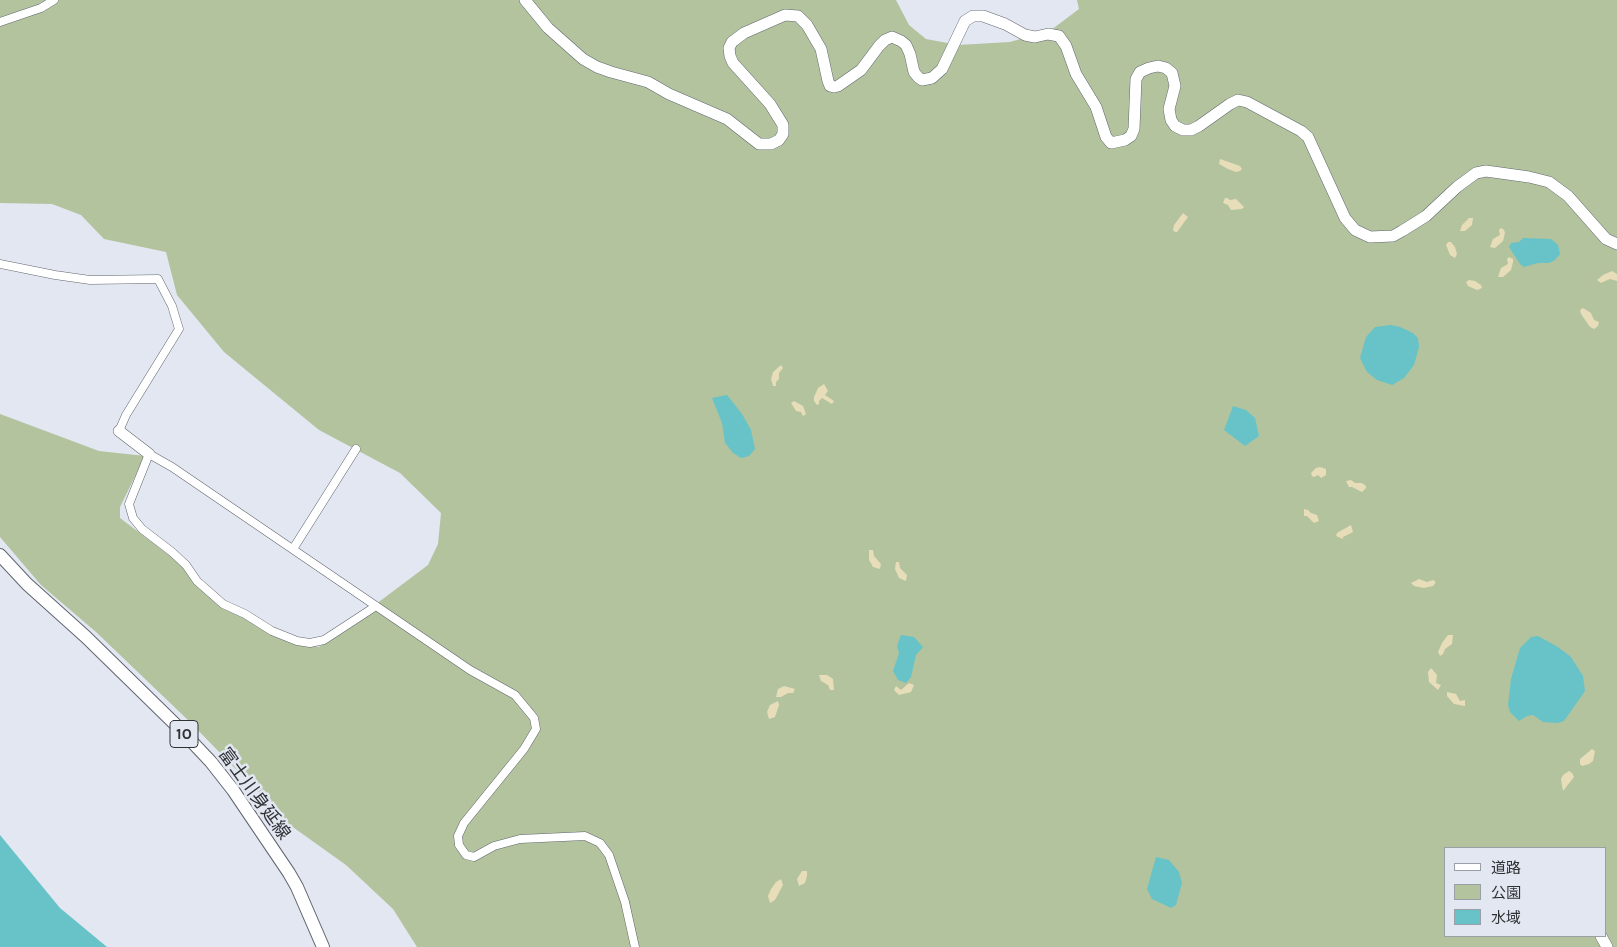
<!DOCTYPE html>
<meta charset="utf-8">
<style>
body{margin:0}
#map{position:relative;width:1617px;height:947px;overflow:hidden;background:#e2e7f1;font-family:Karla,"Noto Sans JP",sans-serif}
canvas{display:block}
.legend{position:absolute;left:1444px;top:847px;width:162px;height:90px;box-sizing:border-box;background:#e2e7f1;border:1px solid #9b9fa6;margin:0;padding:6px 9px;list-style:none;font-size:15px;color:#303236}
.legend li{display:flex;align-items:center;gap:10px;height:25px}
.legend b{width:25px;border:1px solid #9b9fa6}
</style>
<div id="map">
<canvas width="1617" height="947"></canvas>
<ul class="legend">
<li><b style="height:6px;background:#fff"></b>道路</li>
<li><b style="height:14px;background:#b2c39e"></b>公園</li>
<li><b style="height:14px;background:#67c3c8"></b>水域</li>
</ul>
</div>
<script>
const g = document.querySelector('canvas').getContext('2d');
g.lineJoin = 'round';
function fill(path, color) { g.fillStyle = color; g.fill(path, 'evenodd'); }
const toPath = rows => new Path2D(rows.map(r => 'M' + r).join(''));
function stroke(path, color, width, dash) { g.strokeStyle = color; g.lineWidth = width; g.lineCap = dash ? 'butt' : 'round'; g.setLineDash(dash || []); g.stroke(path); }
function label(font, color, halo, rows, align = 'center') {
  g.font = font + ' Karla,"Noto Sans JP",sans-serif'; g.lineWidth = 5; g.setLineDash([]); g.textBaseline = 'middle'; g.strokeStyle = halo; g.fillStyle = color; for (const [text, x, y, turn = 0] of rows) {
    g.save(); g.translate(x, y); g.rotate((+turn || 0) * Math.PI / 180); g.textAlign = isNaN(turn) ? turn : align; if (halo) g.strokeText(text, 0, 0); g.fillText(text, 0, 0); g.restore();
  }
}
fill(toPath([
 [0,0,896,0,909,25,926,39,958,45,1010,42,1051,30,1079,9,1077,0,1617,0,1617,947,417,947,393,909,346,865,290,825,190,722,96,632,41,585,0,537,0,414,99,451,145,456,120,507,120,518,174,559,221,603,250,618,285,640,319,647,428,565,438,544,441,513,400,473,319,430,224,352,177,295,166,252,104,239,81,215,52,204,0,203],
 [1446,848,1606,848,1606,936,1446,936]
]), '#b2c39e');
fill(toPath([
 [1220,159,1240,166,1242,169,1240,171,1236,172,1228,169,1219,164],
 [1225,198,1227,198,1230,200,1236,199,1244,207,1242,209,1231,210,1228,205,1223,203],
 [1183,213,1188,217,1177,232,1175,232,1173,230,1174,225],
 [1469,218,1473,218,1472,225,1465,231,1460,231,1462,225],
 [1501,228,1504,230,1505,233,1503,241,1495,248,1490,247,1493,239,1500,235,1499,230],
 [1448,242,1451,242,1455,247,1457,254,1455,258,1450,255,1446,245],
 [1509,257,1513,259,1513,262,1511,270,1503,277,1498,277,1501,268,1508,264,1507,259],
 [1612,271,1617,274,1617,281,1610,279,1601,283,1597,280,1603,275],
 [1469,280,1475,281,1481,285,1482,288,1477,290,1468,286,1466,282],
 [1583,308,1591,313,1594,320,1599,322,1598,326,1594,329,1590,327,1581,314,1580,310],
 [781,365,783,368,779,373,779,379,776,382,776,386,773,386,771,379,773,372],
 [824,384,828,391,825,395,834,401,832,404,822,398,819,401,819,404,817,405,814,401,814,397,818,388],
 [794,401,803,406,806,414,803,416,801,412,796,411,791,403],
 [1320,467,1326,469,1326,475,1321,478,1318,475,1314,477,1312,476,1311,473,1316,468],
 [1351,480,1355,483,1362,483,1366,486,1366,488,1362,492,1352,487,1349,487,1346,481],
 [1304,509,1308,510,1311,513,1317,515,1319,521,1314,523,1307,516,1304,516],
 [1351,525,1353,532,1343,537,1343,539,1336,536,1337,533],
 [869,550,873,550,874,556,881,564,880,569,873,567,869,560],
 [896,562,899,562,900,568,907,575,906,581,899,578,895,569],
 [1419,579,1427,582,1433,580,1436,582,1433,586,1424,588,1414,586,1411,583],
 [1448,635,1453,635,1452,644,1445,649,1443,654,1440,656,1438,652,1442,643],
 [1431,668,1437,675,1436,683,1441,685,1438,690,1429,682,1428,672],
 [819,675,827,675,833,679,834,690,830,690,828,685,821,681],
 [909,683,914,685,911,692,899,695,894,690,896,686,901,690],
 [784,686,795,689,793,693,788,693,781,697,776,697,778,689],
 [1447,692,1456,694,1460,701,1465,700,1465,706,1454,704,1447,696],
 [778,701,779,705,775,717,769,719,767,712,770,705],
 [1592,749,1595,751,1593,761,1589,764,1582,766,1580,764,1580,759],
 [1569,771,1572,773,1574,777,1563,791,1561,779,1563,775],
 [802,871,807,871,807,876,805,883,799,886,797,879],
 [781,879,783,885,775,900,770,903,768,896,771,889,776,882]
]), '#e7deb9');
fill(toPath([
 [1523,238,1551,239,1558,245,1560,254,1555,260,1549,263,1538,263,1524,267,1520,264,1509,247,1511,243,1519,242],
 [1391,325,1400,327,1413,333,1418,338,1419,347,1414,365,1404,378,1392,385,1377,380,1367,372,1360,358,1366,337,1375,327],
 [727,395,742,414,751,430,755,449,749,456,741,458,733,453,725,443,722,423,712,398],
 [1233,406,1246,410,1255,418,1259,436,1245,446,1224,430],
 [901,635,914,637,923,647,916,655,911,677,906,683,898,680,893,671,899,653,897,646],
 [1538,636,1558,647,1571,657,1583,676,1585,691,1564,721,1558,723,1543,722,1533,715,1527,716,1519,721,1510,712,1508,705,1511,679,1520,648,1531,637],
 [0,835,60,908,107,947,0,947],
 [1156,857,1169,860,1179,872,1182,883,1176,905,1171,908,1152,899,1147,889]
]), '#67c3c8');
const street = toPath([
 [0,22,41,8,54,0],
 [0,264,55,275,90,280,158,279,172,306,179,329,126,415,119,431],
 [293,549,356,449],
 [376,606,324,640,310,643,297,641,272,631,245,614,223,604,197,581,186,565,172,552,142,529,133,518,129,504,149,454,172,467,470,670,515,695,534,718,536,729,524,749,464,823,458,836,459,845,466,855,474,857,494,846,520,839,585,836,600,843,609,855,625,902,635,947]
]);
const secondary = toPath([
 [525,0,548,28,583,59,597,67,611,72,648,82,669,94,727,119,759,144,771,144,779,140,783,134,783,125,770,104,733,63,730,56,729,48,732,42,744,33,785,15,798,16,807,25,821,49,828,81,830,86,834,87,838,86,861,70,879,46,885,40,892,37,901,41,906,45,910,54,914,72,918,77,922,80,932,78,942,69,965,21,973,16,983,16,1005,24,1025,35,1035,37,1048,34,1059,36,1066,46,1076,74,1096,107,1106,137,1111,143,1125,140,1131,136,1134,129,1136,79,1140,72,1149,68,1158,66,1166,68,1172,73,1175,86,1169,109,1171,120,1175,126,1183,130,1191,130,1199,126,1230,104,1238,100,1247,102,1301,131,1308,137,1345,218,1355,230,1370,237,1393,236,1402,231,1426,216,1457,187,1476,173,1486,171,1529,177,1549,182,1568,196,1606,239,1617,244],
 [119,431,149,454],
 [1601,936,1607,947]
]);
const primary = toPath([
 [0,555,27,584,86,637,178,727,211,762,233,790,289,873,297,887,323,947]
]);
stroke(street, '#61666e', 9);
stroke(secondary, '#61666e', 12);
stroke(primary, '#61666e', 14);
stroke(street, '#fff', 8);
stroke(secondary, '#fff', 11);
stroke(primary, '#fff', 12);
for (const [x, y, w] of [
 [184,734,28]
]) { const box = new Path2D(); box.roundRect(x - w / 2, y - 13.5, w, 27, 4); g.fillStyle = '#e2e7f1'; g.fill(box); stroke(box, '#303236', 1); }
label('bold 16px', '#303236', null, [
 ["10",184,734]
]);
label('18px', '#303236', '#e2e7f1', [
 ["富士川身延線",254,794,54]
]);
</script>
